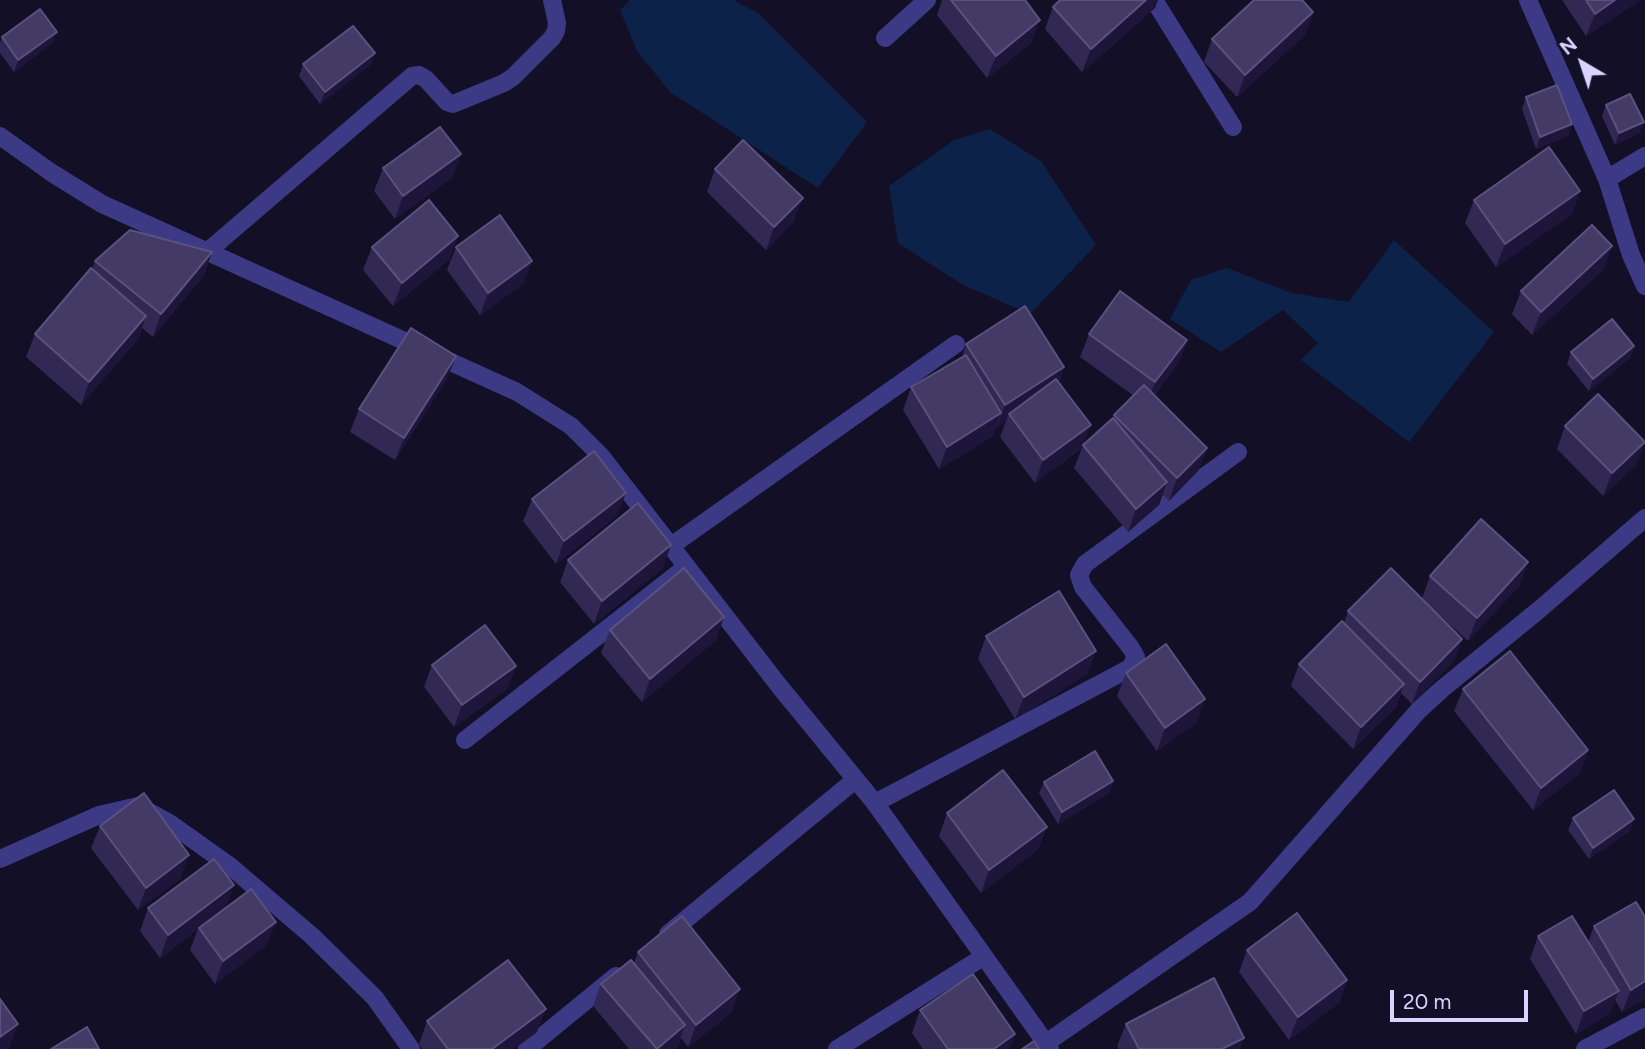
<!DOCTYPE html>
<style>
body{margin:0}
#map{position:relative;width:1645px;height:1049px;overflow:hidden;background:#130f26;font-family:Figtree,sans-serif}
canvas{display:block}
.north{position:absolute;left:1547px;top:28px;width:70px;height:70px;-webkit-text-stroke:5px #130f26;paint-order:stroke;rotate:321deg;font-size:19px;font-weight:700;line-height:28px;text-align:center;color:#d9d4ff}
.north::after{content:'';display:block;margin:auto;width:24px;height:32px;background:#d9d4ff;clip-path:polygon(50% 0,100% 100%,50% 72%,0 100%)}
.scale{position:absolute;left:1390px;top:990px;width:138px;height:32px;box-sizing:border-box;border:4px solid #d9d4ff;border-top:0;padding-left:9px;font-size:21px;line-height:24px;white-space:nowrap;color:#d9d4ff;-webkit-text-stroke:5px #130f26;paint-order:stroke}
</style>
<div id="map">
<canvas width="1645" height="1049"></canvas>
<div class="north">N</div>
<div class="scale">20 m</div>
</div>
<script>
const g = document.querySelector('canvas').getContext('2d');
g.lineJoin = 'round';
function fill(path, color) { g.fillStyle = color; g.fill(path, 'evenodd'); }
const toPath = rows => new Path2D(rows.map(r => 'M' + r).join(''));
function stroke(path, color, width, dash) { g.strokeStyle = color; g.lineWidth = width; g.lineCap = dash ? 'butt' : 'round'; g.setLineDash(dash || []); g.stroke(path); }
fill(toPath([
 [630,0,734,0,759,14,867,122,818,188,670,92,637,51,620,10],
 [990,129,1041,161,1096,245,1030,314,963,285,898,243,889,186,954,140],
 [1394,240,1494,332,1409,442,1301,360,1318,343,1283,310,1221,352,1170,319,1191,280,1227,268,1292,293,1349,302]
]), '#0c2248');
stroke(toPath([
 [1154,0,1233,127],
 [1528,0,1607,179,1631,255,1645,286],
 [885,38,927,0],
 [1607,179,1645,156],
 [208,251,412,76,419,75,426,79,447,102,453,104,504,83,513,77,552,38,556,31,557,23,552,0],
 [671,546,956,344],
 [465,740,686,567],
 [875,803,1130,668,1136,657,1131,648,1083,587,1079,575,1085,564,1238,452],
 [0,859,99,815,138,806,171,824,230,866,312,936,375,998,411,1049],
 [668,934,855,780],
 [1046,1043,1250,902,1419,710,1442,689,1540,609,1645,518],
 [527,1049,616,976],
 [837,1049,983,957],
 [1585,1049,1645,1017]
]), '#3d3a85', 18);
stroke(toPath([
 [0,136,52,173,102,204,517,392,571,426,601,456,780,687,875,803,1050,1049]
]), '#3d3a85', 18);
fill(toPath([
 [942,0,1025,0,1032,42,987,78,937,15],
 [1060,0,1158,0,1155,8,1082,72,1045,29,1053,7],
 [1562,0,1640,0,1586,36],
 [1313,12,1305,35,1237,97,1204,62,1212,39],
 [57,32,52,43,14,72,0,53,0,43,2,37],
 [375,53,370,65,320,104,299,76,303,64],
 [1526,97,1572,124,1568,136,1536,149,1522,109],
 [1606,105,1644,122,1639,133,1615,145,1602,116],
 [383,168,453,177,395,219,374,191],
 [715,169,794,221,766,250,707,192],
 [1580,191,1572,214,1496,267,1465,223,1474,200],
 [372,247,450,259,393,306,363,270],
 [456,247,524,283,480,315,447,270],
 [212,252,204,275,153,337,142,328,138,339,81,405,26,357,35,334,92,269,95,261],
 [1604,269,1532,335,1512,314,1521,291],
 [1089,334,1187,340,1179,362,1154,396,1207,448,1198,471,1169,501,1163,495,1159,505,1128,532,1074,468,1082,448,1035,483,1000,437,1006,421,996,428,993,436,939,469,903,410,911,387,962,357,966,344,1064,367,1059,382,1084,444,1112,419,1114,415,1134,396,1080,357],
 [1634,346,1630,358,1589,391,1567,364,1571,352],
 [447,379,395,460,350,432,359,409],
 [1565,426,1645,442,1636,465,1603,496,1557,449],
 [532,499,617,516,556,564,523,521],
 [568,560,663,568,594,624,560,582],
 [1430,576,1520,585,1468,641,1429,606,1462,639,1454,661,1412,704,1401,693,1396,707,1353,749,1291,686,1299,664,1344,623,1348,611,1422,598],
 [610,630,716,640,642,702,601,653],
 [986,636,1088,674,1015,719,978,659],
 [432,665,516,666,507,689,454,727,424,687],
 [1126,673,1197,722,1157,751,1117,696],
 [1463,689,1588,750,1580,773,1533,810,1454,711],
 [1113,781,1109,793,1058,824,1039,793,1044,782],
 [947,813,1047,827,1038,849,981,893,939,836],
 [1573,818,1630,831,1589,859,1568,830],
 [100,826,181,878,138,910,91,848],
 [234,885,226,907,267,945,215,984,190,950,198,929,160,958,140,931,148,908],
 [1594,926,1645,999,1622,1012,1615,1000,1610,1013,1576,1034,1530,959,1538,936,1588,942],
 [1247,950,1347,980,1339,1003,1289,1040,1239,972],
 [638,952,732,1012,688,1047,681,1038,677,1047,675,1049,629,1049,593,1006,601,984,634,963],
 [920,1010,1010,1049,923,1049,912,1033],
 [427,1021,537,1032,514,1049,422,1049,419,1044],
 [1126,1024,1240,1049,1119,1049,1117,1046]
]), '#312854');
fill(toPath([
 [1146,0,1158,0,1155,8,1082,72,1091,49],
 [1615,0,1640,0,1586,36,1595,14],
 [1313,12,1305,35,1237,97,1245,75],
 [1040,20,1032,42,987,78,996,56],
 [57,32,52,43,14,72,18,60],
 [375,53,370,65,320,104,325,92],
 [1644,122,1639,133,1615,145,1619,133],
 [1572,124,1568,136,1536,149,1540,137],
 [461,154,453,177,395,219,403,196],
 [1580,191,1572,214,1496,267,1505,244],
 [803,198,794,221,766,250,774,227],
 [458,236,450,259,393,306,402,283],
 [1612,246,1604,269,1532,335,1541,312],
 [212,252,204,275,153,337,161,314],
 [532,261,524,283,480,315,488,293],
 [146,316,138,339,81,405,89,382],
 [1187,340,1179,362,1147,405,1155,382],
 [1634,346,1630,358,1589,391,1593,379],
 [456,356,447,379,395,460,404,438],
 [1064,367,1056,389,1009,414,1006,421,996,428,1005,405],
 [1001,413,993,436,939,469,947,447],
 [1091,425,1082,448,1035,483,1043,460],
 [1645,442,1636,465,1603,496,1612,473],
 [1207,448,1198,471,1169,501,1177,478],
 [1167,482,1159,505,1128,532,1136,509],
 [626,493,617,516,556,564,564,541],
 [671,545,663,568,594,624,602,601],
 [1528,562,1520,585,1468,641,1477,618],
 [724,617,716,640,642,702,650,679],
 [1462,639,1454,661,1412,704,1420,682],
 [1096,651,1088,674,1015,719,1024,697],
 [516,666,507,689,454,727,462,705],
 [1404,684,1396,707,1353,749,1361,727],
 [1205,699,1197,722,1157,751,1165,728],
 [1588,750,1580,773,1533,810,1541,788],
 [1113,781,1109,793,1058,824,1062,812],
 [1634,819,1630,831,1589,859,1593,848],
 [1047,827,1038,849,981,893,989,870],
 [189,855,181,878,138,910,146,888],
 [234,885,226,908,160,958,168,935],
 [276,922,267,945,215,984,223,961],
 [1347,980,1339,1003,1289,1040,1298,1017],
 [1645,981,1645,999,1622,1012,1631,990],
 [740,989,732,1012,688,1047,696,1025],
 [1619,991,1610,1013,1576,1034,1584,1011],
 [546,1009,537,1032,514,1049,492,1049],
 [18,1024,9,1049,0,1049,0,1037],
 [685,1025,677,1047,675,1049,657,1049],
 [1015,1034,1010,1049,994,1049],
 [1244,1038,1240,1049,1222,1049]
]), '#1d163a');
const building = toPath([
 [951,0,1025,0,1040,20,996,56,951,0],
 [1060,0,1146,0,1091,49,1053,7,1060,0],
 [1254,0,1302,0,1313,12,1245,75,1212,39,1254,0],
 [1586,0,1615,0,1595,14,1586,0],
 [40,9,57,32,18,60,2,37,40,9],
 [353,26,375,53,325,92,303,64,353,26],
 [1557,85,1572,124,1540,137,1526,97,1557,85],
 [1630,94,1644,122,1619,133,1606,105,1630,94],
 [440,127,461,154,403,196,383,168,440,127],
 [743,140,803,198,774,227,715,169,743,140],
 [1549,147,1580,191,1505,244,1474,200,1549,147],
 [429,200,458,236,402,283,372,247,429,200],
 [500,215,532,261,488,293,456,247,500,215],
 [1592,225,1612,246,1541,312,1521,291,1592,225],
 [130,230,212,252,161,314,95,261,130,230],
 [91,268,146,316,89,382,35,334,91,268],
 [1120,291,1187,340,1155,382,1089,334,1120,291],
 [1025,306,1064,367,1005,405,966,344,1025,306],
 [1612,319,1634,346,1593,379,1571,352,1612,319],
 [411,328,456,356,404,438,359,409,411,328],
 [966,355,1001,413,947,447,911,387,966,355],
 [1056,379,1091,425,1043,460,1009,414,1056,379],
 [1144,385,1207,448,1177,478,1114,415,1144,385],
 [1598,394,1645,442,1612,473,1565,426,1598,394],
 [1113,418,1167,482,1136,509,1083,445,1113,418],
 [594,451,626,493,564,541,532,499,594,451],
 [638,503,671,545,602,601,568,560,638,503],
 [1481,519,1528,562,1477,618,1430,576,1481,519],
 [684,568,724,617,650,679,610,630,684,568],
 [1391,568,1462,639,1420,682,1348,611,1391,568],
 [1059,591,1096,651,1024,697,986,636,1059,591],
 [1342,621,1404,684,1361,727,1299,664,1342,621],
 [485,625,516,666,462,705,432,665,485,625],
 [1166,644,1205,699,1165,728,1126,673,1166,644],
 [1510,651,1588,750,1541,788,1463,689,1510,651],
 [1095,751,1113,781,1062,812,1044,782,1095,751],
 [1003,770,1047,827,989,870,947,813,1003,770],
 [1614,790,1634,819,1593,848,1573,818,1614,790],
 [144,793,189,855,146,888,100,826,144,793],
 [214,859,234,885,168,935,148,908,214,859],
 [251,889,276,922,223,961,199,928,251,889],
 [1636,902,1645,917,1645,981,1631,990,1594,926,1636,902],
 [1297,913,1347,980,1298,1017,1247,950,1297,913],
 [682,916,740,989,696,1025,638,952,682,916],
 [1572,916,1619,991,1584,1011,1538,936,1572,916],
 [508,960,546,1009,492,1049,448,1049,427,1021,508,960],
 [631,960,685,1025,657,1049,601,984,631,960],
 [973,974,1015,1034,994,1049,948,1049,920,1010,973,974],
 [1214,978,1244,1038,1222,1049,1139,1049,1126,1024,1214,978],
 [0,999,18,1024,0,1037,0,999],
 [87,1027,99,1049,51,1049,87,1027],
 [1034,1041,1039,1049,1022,1049,1034,1041]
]);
fill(building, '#433a66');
stroke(building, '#5a527e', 2);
</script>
